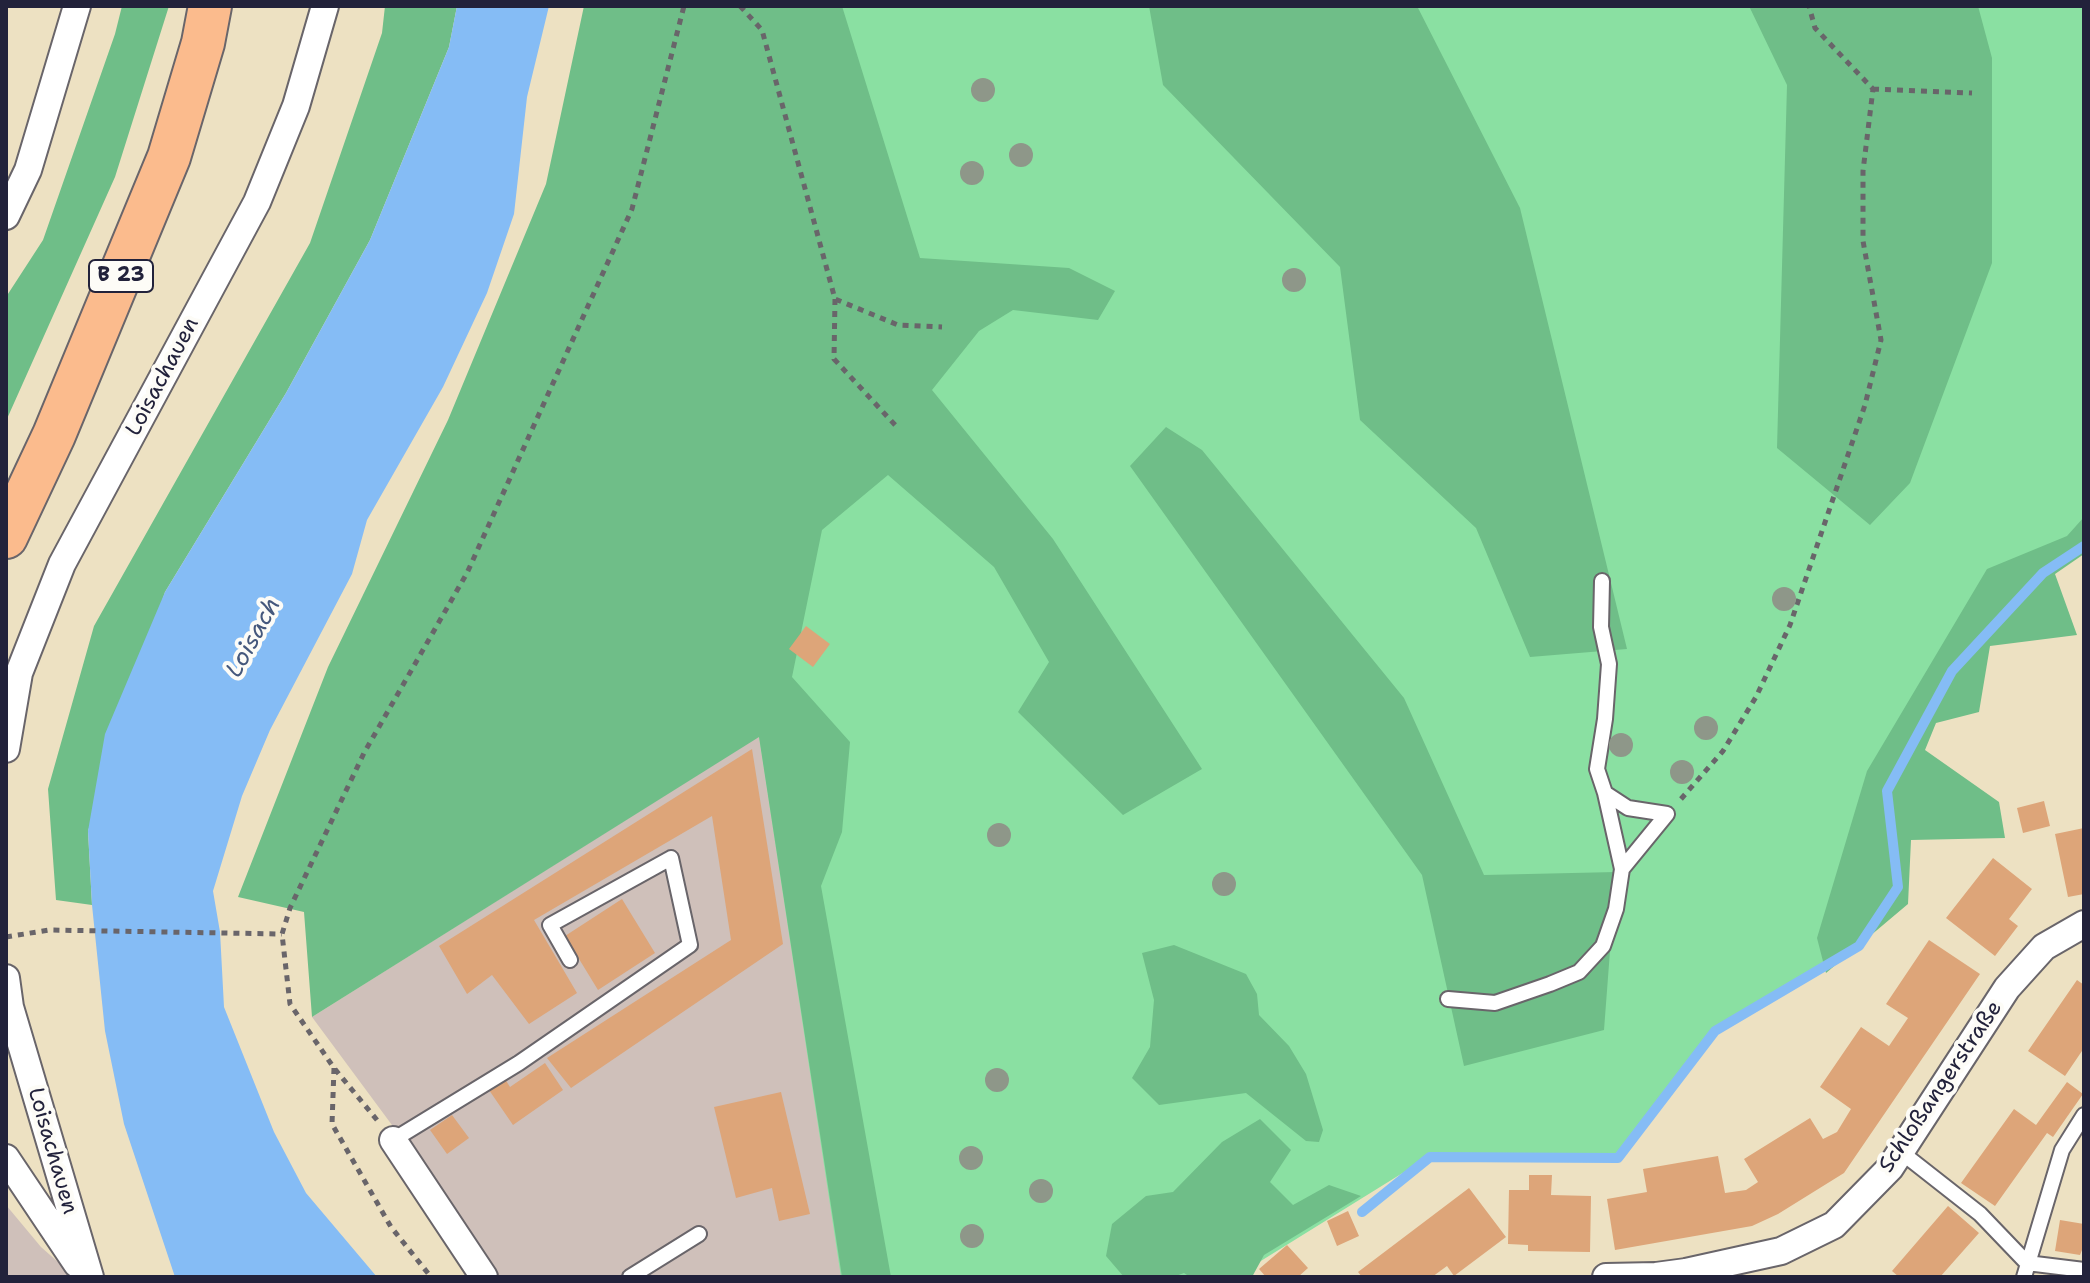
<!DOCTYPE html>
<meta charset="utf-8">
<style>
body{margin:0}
#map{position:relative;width:2090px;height:1283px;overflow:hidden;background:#ede1c2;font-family:"Shantell Sans",sans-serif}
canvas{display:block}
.frame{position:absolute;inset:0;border:8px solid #22223b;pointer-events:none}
</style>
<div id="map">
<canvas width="2090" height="1283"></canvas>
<div class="frame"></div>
</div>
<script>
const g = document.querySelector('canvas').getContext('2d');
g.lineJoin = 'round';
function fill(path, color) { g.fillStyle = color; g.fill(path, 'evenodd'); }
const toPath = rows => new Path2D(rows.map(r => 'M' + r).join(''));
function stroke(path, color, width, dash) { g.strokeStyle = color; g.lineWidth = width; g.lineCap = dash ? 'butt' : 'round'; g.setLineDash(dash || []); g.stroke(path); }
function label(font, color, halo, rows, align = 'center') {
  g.font = font + ' "Shantell Sans",sans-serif'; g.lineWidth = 8; g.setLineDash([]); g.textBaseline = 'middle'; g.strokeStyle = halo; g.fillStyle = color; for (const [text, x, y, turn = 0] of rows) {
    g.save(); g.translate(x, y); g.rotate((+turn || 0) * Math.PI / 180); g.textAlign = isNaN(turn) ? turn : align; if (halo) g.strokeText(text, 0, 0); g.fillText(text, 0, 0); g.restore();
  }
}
fill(toPath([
 [759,736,842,1277,494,1277,406,1144,312,1017],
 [6,1205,41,1247,75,1277,6,1277]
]), '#cfc0ba');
fill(toPath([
 [614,6,2084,6,2084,545,1951,670,1858,946,1713,1031,1616,1156,1430,1156,1235,1277,841,1277,759,736]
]), '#8ae0a2');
fill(toPath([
 [122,6,169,6,115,177,6,421,6,297,43,240,115,34],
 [385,6,457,6,449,47,370,240,286,393,165,592,88,831,92,905,56,900,48,789,94,626,310,243,382,33],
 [584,6,842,6,920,258,1069,268,1115,291,1098,320,1013,310,979,331,932,390,1053,539,1202,769,1123,815,1018,712,1049,662,994,567,888,475,822,530,792,677,850,742,842,832,821,886,891,1277,842,1277,759,737,312,1017,304,912,238,897,328,667,448,420,546,184],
 [1149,6,1417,6,1520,208,1627,649,1530,657,1476,528,1360,420,1340,267,1163,85],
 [1749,6,1978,6,1992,58,1992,263,1910,483,1870,525,1777,448,1787,85],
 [1166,427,1202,450,1404,698,1484,875,1616,872,1604,1030,1464,1066,1422,875,1130,466],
 [2084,517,2084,554,2055,574,2077,635,1990,646,1979,712,1936,723,1925,750,1999,802,2005,838,1911,840,1908,904,1826,973,1817,938,1867,771,1987,569,2067,536],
 [1174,945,1246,974,1257,994,1259,1015,1289,1046,1306,1074,1323,1130,1319,1142,1306,1141,1246,1093,1159,1105,1132,1078,1150,1047,1154,1000,1142,953],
 [1260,1119,1291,1150,1270,1182,1293,1205,1329,1185,1361,1196,1264,1255,1252,1277,1190,1277,1184,1273,1173,1277,1124,1277,1106,1256,1112,1224,1146,1196,1173,1192,1222,1142]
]), '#6fbe88');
fill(toPath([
 [457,6,549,6,527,97,514,214,487,293,443,387,367,520,352,574,270,730,242,796,213,891,220,932,224,1007,274,1132,306,1193,377,1277,175,1277,124,1124,105,1031,92,905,88,831,105,734,165,592,286,393,370,240,449,47]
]), '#85bcf5');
stroke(toPath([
 [1362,1212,1430,1157,1618,1158,1715,1031,1859,946,1898,887,1887,791,1952,671,2043,573,2084,546]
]), '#85bcf5', 10);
fill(toPath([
 [806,626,830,644,813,667,789,649],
 [752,749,783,944,571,1088,547,1058,731,940,712,816,534,920,577,993,529,1024,492,975,467,994,439,946],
 [2044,801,2050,826,2023,833,2017,808],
 [2084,828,2084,894,2068,897,2055,834],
 [1993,858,2032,889,2009,919,2018,926,1995,956,1946,918],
 [622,899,655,953,598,990,565,936],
 [1929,940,1980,974,1844,1173,1778,1214,1752,1226,1615,1250,1607,1199,1647,1192,1643,1169,1718,1156,1725,1193,1746,1190,1758,1182,1744,1159,1810,1118,1823,1139,1837,1132,1851,1109,1820,1087,1861,1027,1889,1046,1908,1018,1886,1004],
 [2077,980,2084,985,2084,1048,2065,1076,2028,1051],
 [545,1063,563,1090,513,1125,489,1090,505,1079,510,1087],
 [2067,1082,2083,1094,2053,1137,2047,1133,1995,1206,1961,1183,2014,1109,2036,1125],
 [781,1092,810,1214,779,1221,772,1188,736,1198,714,1107],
 [452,1115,469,1138,447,1154,430,1130],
 [1529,1175,1552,1175,1551,1195,1591,1196,1590,1252,1528,1251,1528,1245,1508,1244,1509,1190,1529,1190],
 [1469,1188,1506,1237,1454,1276,1447,1266,1432,1277,1362,1277,1358,1272],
 [1948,1206,1979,1233,1940,1277,1899,1277,1892,1271],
 [1348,1211,1359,1236,1337,1246,1327,1221],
 [2060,1220,2084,1224,2084,1250,2082,1250,2080,1255,2055,1251],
 [1287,1245,1308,1268,1298,1277,1266,1277,1259,1269]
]), '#dda579');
const lane = toPath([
 [1602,581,1601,627,1609,664,1605,719,1597,769,1605,793,1628,808,1667,814,1622,869],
 [1448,999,1495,1003,1550,984,1579,972,1603,946,1616,909,1622,869,1605,793],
 [393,1140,519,1063,690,945,671,858,550,925,570,960],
 [1901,1152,1980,1214,2027,1263,2084,1270],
 [630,1277,699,1234],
 [2024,1277,2062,1150,2084,1115]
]);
const street = toPath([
 [6,216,28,170,77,6],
 [6,749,19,673,62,564,257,202,296,106,325,6],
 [6,978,10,1007,90,1277],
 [393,1140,484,1277],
 [6,1158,77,1264],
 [1606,1277,1656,1276,1686,1272,1781,1251,1834,1225,1890,1168,2007,988,2044,947,2084,924]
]);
const primary = toPath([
 [6,537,54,435,169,157,203,43,210,6]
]);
stroke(lane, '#69656a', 18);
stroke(street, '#69656a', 30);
stroke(primary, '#69656a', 46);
stroke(toPath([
 [740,6,762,30,835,299,898,325,942,327],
 [1873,89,1972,93],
 [835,299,834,359,896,426],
 [1681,799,1723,751,1756,697,1790,625,1865,405,1881,340,1863,241,1863,171,1873,89,1815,28,1809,6],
 [6,937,49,930,282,934],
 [334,1068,332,1124,391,1227,431,1277],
 [377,1120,334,1068,290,1004,282,934,290,908,364,753,467,573,632,209,684,6]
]), '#69656a', 5, [6, 6]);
stroke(lane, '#fff', 14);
stroke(street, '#fff', 26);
stroke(primary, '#fbbb8d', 42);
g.fillStyle = '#8e9789';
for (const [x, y] of [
 [983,90],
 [1021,155],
 [972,173],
 [1294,280],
 [1784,599],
 [1706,728],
 [1621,745],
 [1682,772],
 [999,835],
 [1224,884],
 [997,1080],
 [971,1158],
 [1041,1191],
 [972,1236]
]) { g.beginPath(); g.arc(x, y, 12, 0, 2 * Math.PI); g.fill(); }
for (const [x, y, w] of [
 [121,276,64]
]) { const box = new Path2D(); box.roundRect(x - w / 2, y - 16, w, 32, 6); g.fillStyle = '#fdfcf7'; g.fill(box); stroke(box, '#22223b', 2); }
label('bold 20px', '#22223b', null, [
 ["B 23",121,276]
]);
label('22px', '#22223b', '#fdfcf7', [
 ["Loisachauen",163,377,-62],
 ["Schloßangerstraße",1941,1087,-56],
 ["Loisachauen",52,1151,74]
]);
label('italic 24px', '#45587c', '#fdfcf7', [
 ["Loisach",254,638,-61]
]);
</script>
